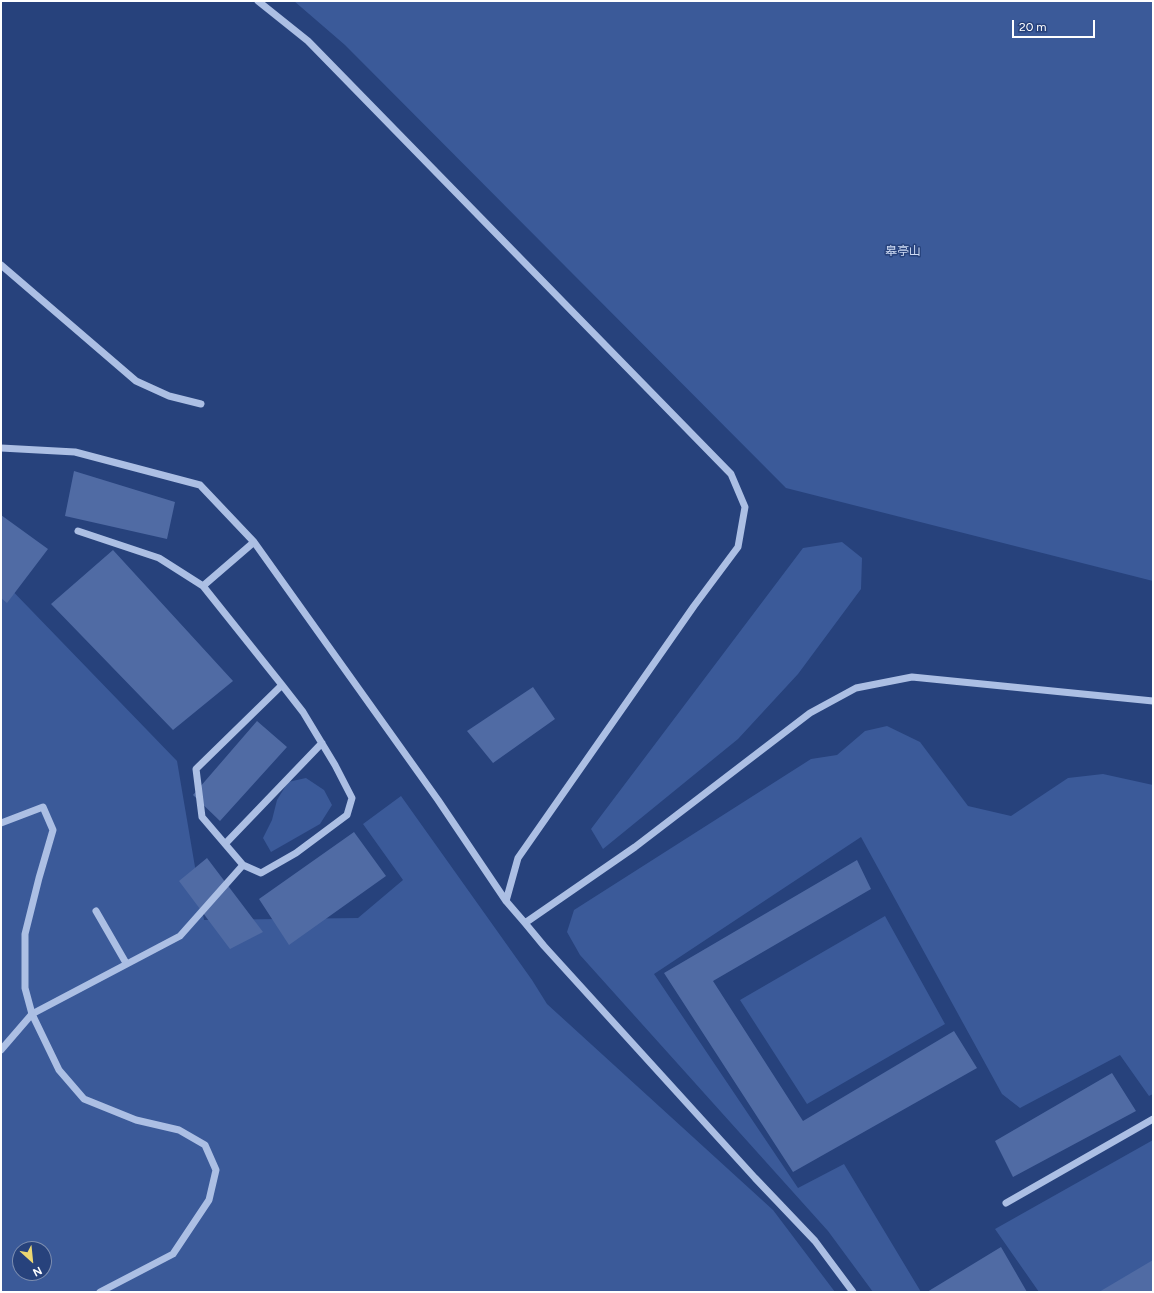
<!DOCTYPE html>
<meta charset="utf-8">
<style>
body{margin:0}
#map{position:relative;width:1154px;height:1293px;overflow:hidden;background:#27427c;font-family:Figtree,sans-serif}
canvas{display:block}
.frame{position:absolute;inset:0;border:2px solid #fff;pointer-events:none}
.north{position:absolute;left:12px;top:1241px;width:40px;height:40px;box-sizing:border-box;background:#27427c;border:1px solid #7d8eb0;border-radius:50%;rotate:153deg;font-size:11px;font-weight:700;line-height:16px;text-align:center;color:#fff}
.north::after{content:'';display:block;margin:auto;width:14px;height:18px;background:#ecd772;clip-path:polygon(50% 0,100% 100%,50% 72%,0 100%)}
.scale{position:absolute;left:1012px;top:20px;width:83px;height:18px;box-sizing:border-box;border:2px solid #fff;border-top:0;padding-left:5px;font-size:12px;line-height:14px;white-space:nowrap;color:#fff;-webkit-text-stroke:3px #27427c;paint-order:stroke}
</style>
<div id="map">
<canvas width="1154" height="1293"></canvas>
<div class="frame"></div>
<div class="north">N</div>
<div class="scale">20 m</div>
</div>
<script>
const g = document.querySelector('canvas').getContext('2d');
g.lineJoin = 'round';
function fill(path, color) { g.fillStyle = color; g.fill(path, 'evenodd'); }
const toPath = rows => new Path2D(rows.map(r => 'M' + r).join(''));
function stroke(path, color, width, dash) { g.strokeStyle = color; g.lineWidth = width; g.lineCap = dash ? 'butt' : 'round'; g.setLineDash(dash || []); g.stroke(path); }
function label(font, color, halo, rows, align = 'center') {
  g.font = font + ' Figtree,"Noto Sans SC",sans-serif'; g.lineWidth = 3; g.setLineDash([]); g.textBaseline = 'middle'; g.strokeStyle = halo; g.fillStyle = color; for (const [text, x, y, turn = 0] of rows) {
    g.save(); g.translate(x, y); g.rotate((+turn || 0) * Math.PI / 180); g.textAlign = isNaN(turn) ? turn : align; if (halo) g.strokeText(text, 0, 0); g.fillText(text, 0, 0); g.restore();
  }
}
fill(toPath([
 [294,1,1153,1,1153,581,786,488,345,45],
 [842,542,862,558,861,589,798,674,738,739,603,849,591,829,803,548],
 [1,579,177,761,204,920,358,918,403,880,363,824,401,796,532,980,547,1004,773,1210,835,1292,1,1292],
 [20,1249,44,1249,44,1273,20,1273],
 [887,726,920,742,968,806,1011,816,1068,778,1103,774,1153,785,1153,1094,1149,1096,1120,1055,1020,1108,1002,1094,861,837,654,974,798,1188,844,1164,921,1292,873,1292,828,1231,580,955,567,932,574,910,811,759,837,755,865,731],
 [306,778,324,790,332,805,320,824,271,852,263,838,272,820,277,800,288,782],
 [885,916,945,1024,807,1104,740,1000],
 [1153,1140,1153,1292,1039,1292,995,1229]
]), '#3b5a99');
fill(toPath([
 [74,471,175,502,167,539,65,516],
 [1,515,48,549,7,603,1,598],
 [113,550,233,681,173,730,51,604],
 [533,687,555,719,493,763,467,731],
 [257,721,287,747,220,821,193,795],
 [354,832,386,876,289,945,259,899],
 [207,858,263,932,230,949,179,881],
 [857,860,871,889,713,981,803,1121,954,1031,977,1068,793,1172,664,973],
 [1112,1073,1136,1111,1013,1177,995,1141],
 [1001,1247,1027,1292,927,1292],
 [1153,1260,1153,1292,1099,1292]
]), '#506ba4');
stroke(toPath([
 [258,1,308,41,731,474,745,507,738,547,694,606,518,858,506,901],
 [1,265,136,381,169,396,201,404],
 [1,448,75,452,200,485,254,542,438,800,506,901,525,923,544,946,755,1178,815,1241,853,1292],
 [78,531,159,558,203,586],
 [254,542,203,586,282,685,303,712,335,765,352,798,347,815,296,853,261,873,243,865,202,817,196,769,282,685],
 [1,823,43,807,53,830,39,878,25,934,25,988,32,1014,59,1070,84,1099,136,1120,179,1130,205,1145,216,1170,209,1200,173,1254,100,1292],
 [225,844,322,743],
 [96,911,126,963],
 [525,923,635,847,810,713,856,688,912,677,1153,701],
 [1,1050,32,1014,180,936,243,865],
 [1006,1203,1153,1119]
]), '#acbfe4', 7);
label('12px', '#cfdbf4', '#27427c', [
 ["皋亭山",903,251]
]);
</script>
